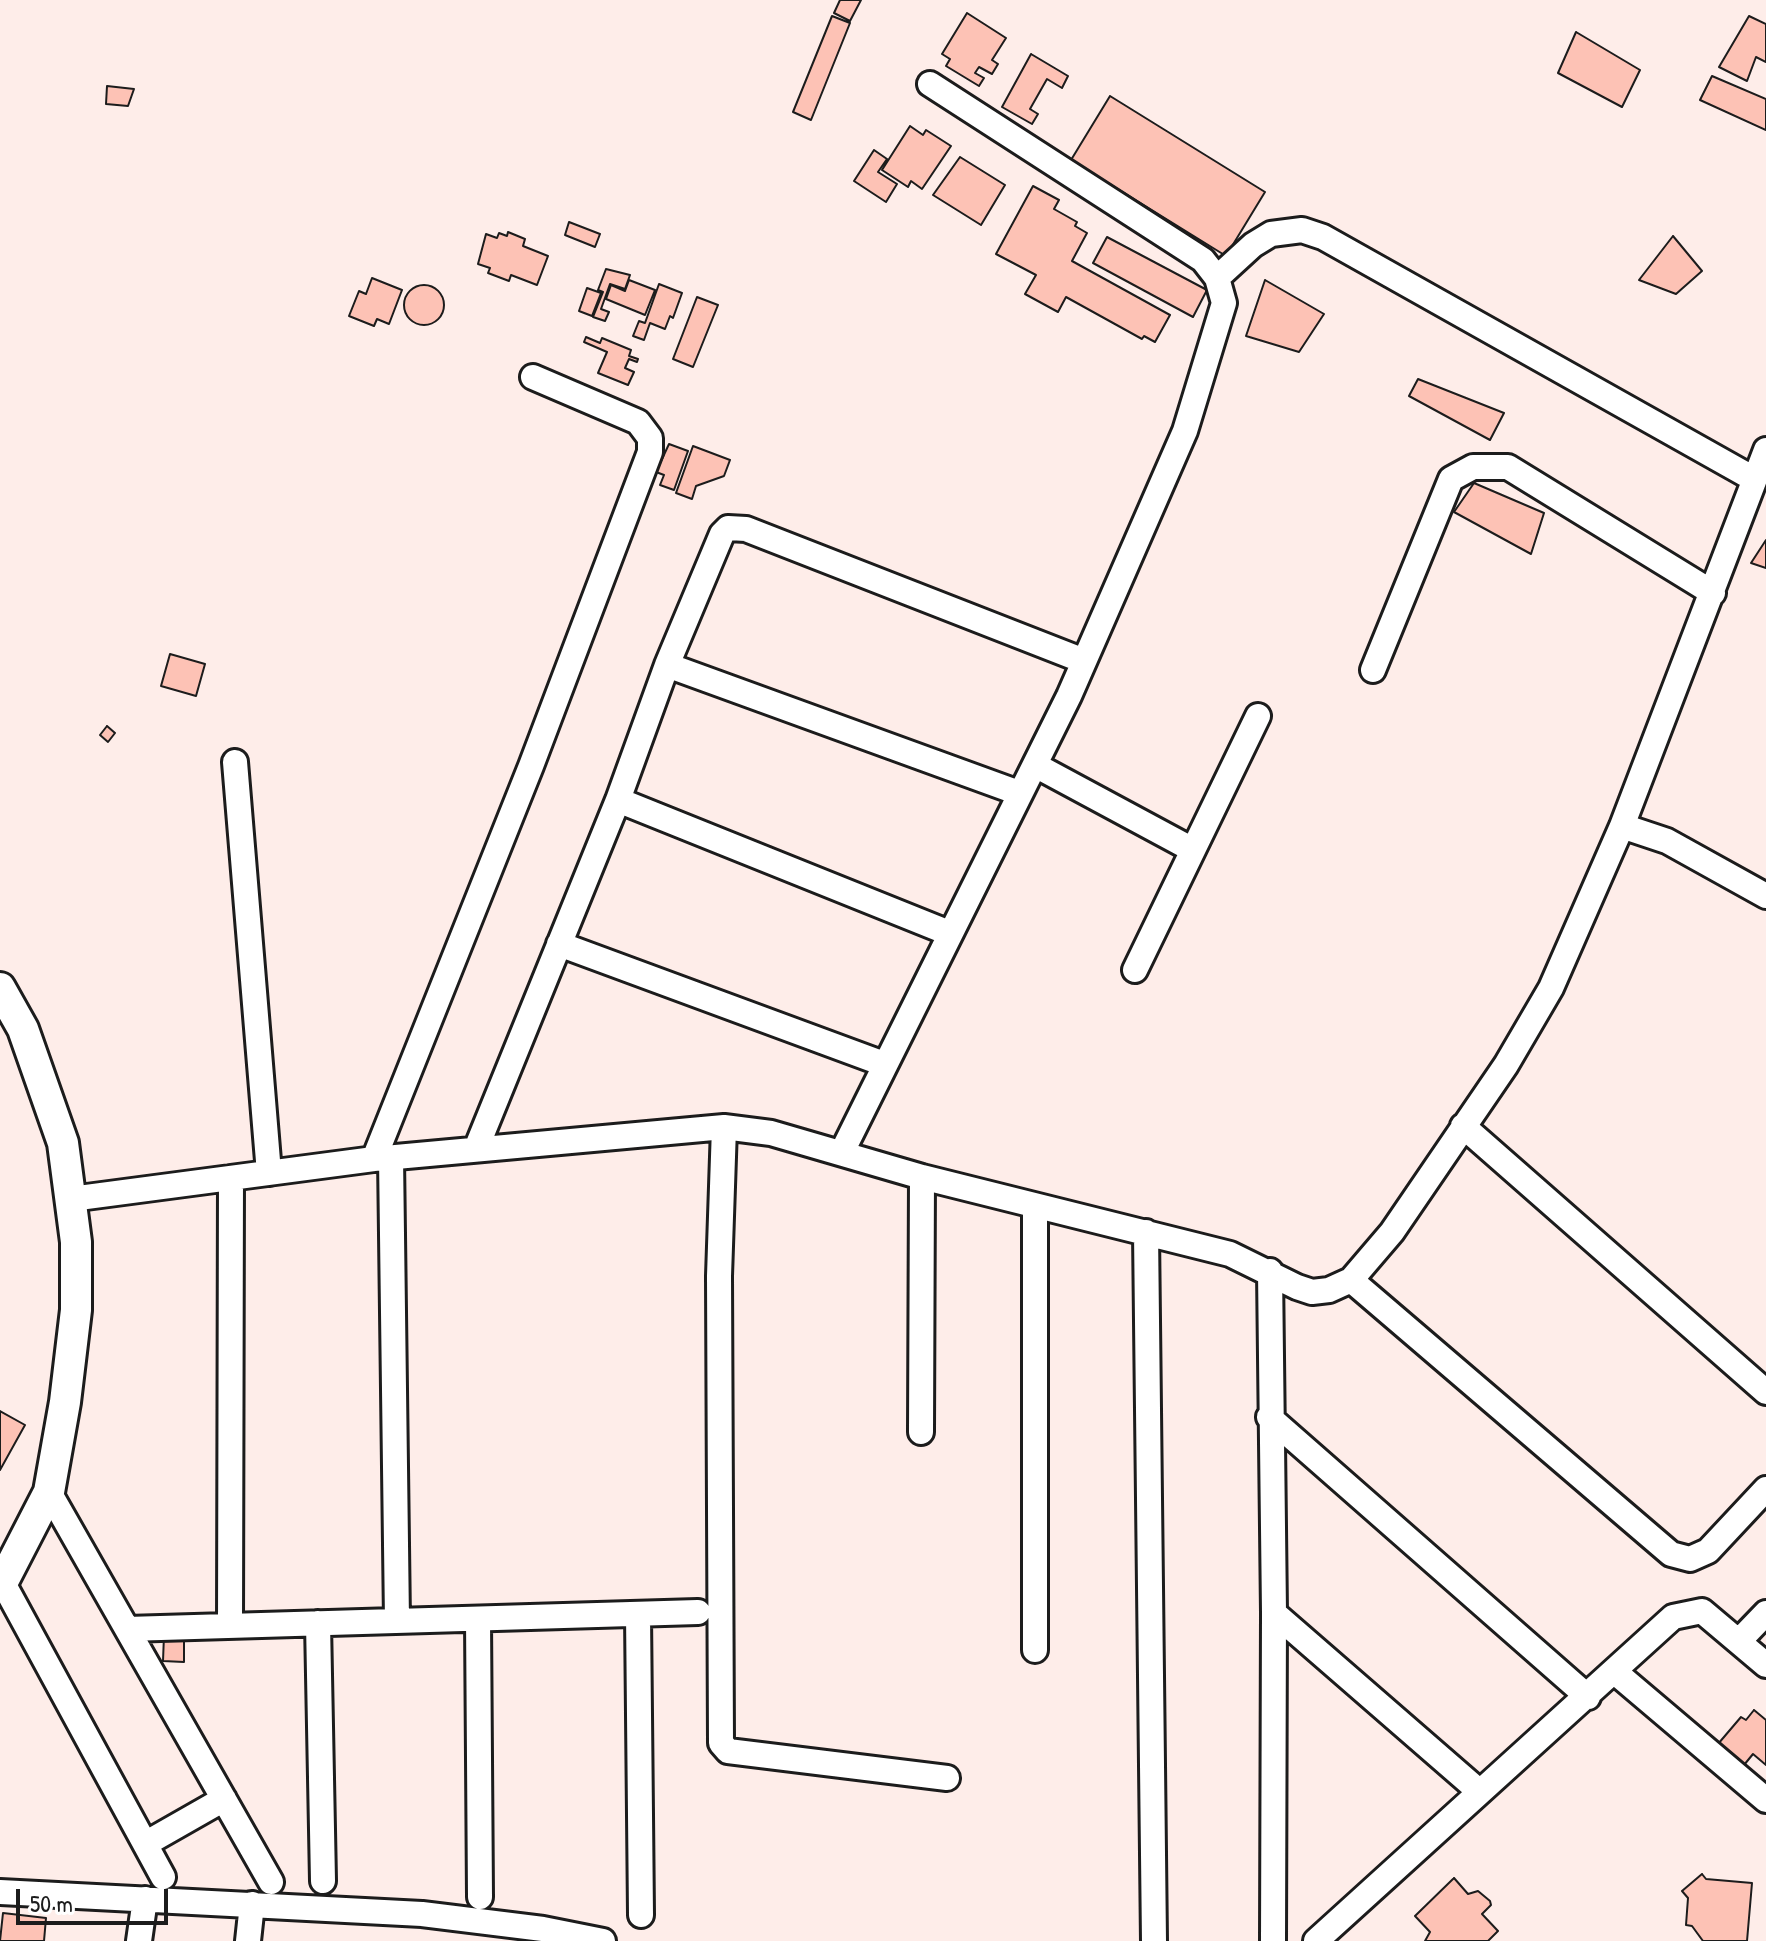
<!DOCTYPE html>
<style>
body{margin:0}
#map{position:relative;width:1766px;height:1941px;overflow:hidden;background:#feede9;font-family:"Patrick Hand",sans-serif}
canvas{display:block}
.scale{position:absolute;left:16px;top:1889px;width:152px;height:36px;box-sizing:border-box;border:4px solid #1c1c1c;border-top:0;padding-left:10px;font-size:24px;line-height:28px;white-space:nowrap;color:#1c1c1c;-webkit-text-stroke:6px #fff;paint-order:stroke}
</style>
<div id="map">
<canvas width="1766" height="1941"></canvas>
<div class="scale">50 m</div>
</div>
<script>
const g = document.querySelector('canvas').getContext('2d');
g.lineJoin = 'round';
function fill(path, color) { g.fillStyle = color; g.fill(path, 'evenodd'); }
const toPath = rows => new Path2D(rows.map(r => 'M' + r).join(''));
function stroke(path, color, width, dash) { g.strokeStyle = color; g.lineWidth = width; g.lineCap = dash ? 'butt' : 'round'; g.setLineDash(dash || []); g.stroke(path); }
const building = toPath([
 [840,0,861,0,850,21,834,13,840,0],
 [967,13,1006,38,992,60,998,64,992,74,979,67,975,73,984,78,979,86,946,66,950,59,942,54,967,13],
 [832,16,850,23,811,120,793,112,832,16],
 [1749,16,1766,24,1766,62,1756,57,1747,81,1719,67,1749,16],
 [1576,32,1640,70,1622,107,1558,73,1576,32],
 [1031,54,1068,76,1062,88,1047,79,1030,109,1038,114,1032,124,1002,107,1031,54],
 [1712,76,1766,99,1766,130,1700,100,1712,76],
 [107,86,134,89,128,106,106,104,107,86],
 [1110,96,1265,192,1226,256,1071,160,1110,96],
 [910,126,923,135,926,130,951,146,922,189,911,181,908,187,882,170,910,126],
 [874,150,887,159,878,172,897,184,886,202,854,181,874,150],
 [960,157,1005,185,981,225,933,195,960,157],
 [1033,186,1059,200,1054,209,1077,222,1075,226,1087,233,1072,261,1170,315,1155,342,1144,336,1142,339,1066,297,1058,312,1025,294,1036,275,996,254,1033,186],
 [569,222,600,234,595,247,565,235,569,222],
 [508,232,525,239,523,246,548,256,537,285,511,275,509,281,488,273,490,268,478,264,486,234,497,238,499,233,507,236,508,232],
 [1673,236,1702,271,1676,294,1639,280,1673,236],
 [1107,237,1207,290,1193,317,1093,263,1107,237],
 [606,269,630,275,625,289,610,284,601,309,609,312,605,321,593,317,603,292,598,290,606,269],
 [372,278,402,290,389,324,377,319,374,326,349,316,359,291,366,294,372,278],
 [629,280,655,290,645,315,606,299,611,285,625,291,629,280],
 [1265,280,1324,314,1299,352,1246,336,1265,280],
 [659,284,682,293,673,318,670,316,665,329,650,323,644,340,633,336,639,321,645,323,659,284],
 '404 305a20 20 0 1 1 40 0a20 20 0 1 1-40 0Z',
 [587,288,601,293,592,316,579,311,587,288],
 [697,297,718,305,693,367,673,359,697,297],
 [586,337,600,343,602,338,631,350,629,356,638,359,637,362,629,359,625,368,634,372,628,385,598,373,607,352,584,342,586,337],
 [1418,379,1504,413,1490,440,1409,396,1418,379],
 [669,444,688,451,674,490,660,485,664,475,656,472,669,444],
 [693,446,730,460,724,476,696,486,692,499,676,493,693,446],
 [1474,483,1544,513,1531,554,1454,512,1474,483],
 [1766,540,1766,568,1751,563,1766,540],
 [170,654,205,664,196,696,161,686,170,654],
 [107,726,115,733,108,742,100,735,107,726],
 [0,1411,25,1425,0,1470,0,1411],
 [164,1635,184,1635,184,1662,163,1661,164,1635],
 [1754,1710,1766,1720,1766,1765,1753,1754,1744,1765,1718,1744,1741,1717,1746,1720,1754,1710],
 [1702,1874,1706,1879,1752,1883,1747,1941,1703,1941,1692,1926,1686,1925,1688,1898,1682,1891,1702,1874],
 [1454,1878,1468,1894,1478,1891,1490,1901,1491,1905,1482,1914,1498,1931,1488,1941,1425,1941,1430,1932,1415,1916,1454,1878],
 [3,1913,46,1918,44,1941,0,1941,3,1913]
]);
fill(building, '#fdc2b5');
stroke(building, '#1c1c1c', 2);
const minor = toPath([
 [1217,278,1253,245,1271,234,1302,230,1323,237,1754,479],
 [667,665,1019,793],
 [1373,670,1451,479,1473,467,1508,467,1713,593],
 [235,762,269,1173],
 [1035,765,1193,850],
 [618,800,949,933],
 [1622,826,1667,841,1766,896],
 [559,944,884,1064],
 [1135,970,1258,716],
 [1463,1126,1766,1392],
 [724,1127,719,1276,721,1743,728,1751,947,1778],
 [476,1149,618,800,667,665,722,534,728,528,746,529,1084,661],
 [842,1152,1069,696,1185,431,1224,303,1217,278,1203,260,930,84],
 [391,1157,397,1621],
 [374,1159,531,766,650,452,650,438,638,422,533,377],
 [71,1199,374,1159,724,1127,771,1133,922,1177,1230,1254,1297,1287,1312,1292,1329,1290,1351,1280,1392,1232,1506,1065,1551,988,1622,826,1766,450],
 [1035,1206,1035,1650],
 [1146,1232,1154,1941],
 [1270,1271,1274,1613,1273,1941],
 [1351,1280,1671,1554,1690,1559,1708,1551,1766,1489],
 [1269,1417,1588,1697],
 [921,1432,922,1177],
 [49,1492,271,1882],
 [3,1583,163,1877],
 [1274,1613,1480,1792],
 [638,1614,641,1915],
 [478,1619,480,1897],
 [318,1623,323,1881],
 [230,1626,231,1178],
 [127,1629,698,1612],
 [1739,1641,1766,1613],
 [1615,1672,1766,1800],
 [145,1844,224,1799],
 [0,1892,422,1914,543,1929,603,1941],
 [139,1941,145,1899],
 [248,1941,252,1904],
 [1316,1941,1673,1617,1702,1611,1766,1665]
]);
const tertiary = toPath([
 [0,988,23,1029,63,1143,76,1242,76,1310,65,1402,49,1492,0,1587]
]);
stroke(minor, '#1c1c1c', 30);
stroke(tertiary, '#1c1c1c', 36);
stroke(minor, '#fff', 24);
stroke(tertiary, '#fff', 30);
</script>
